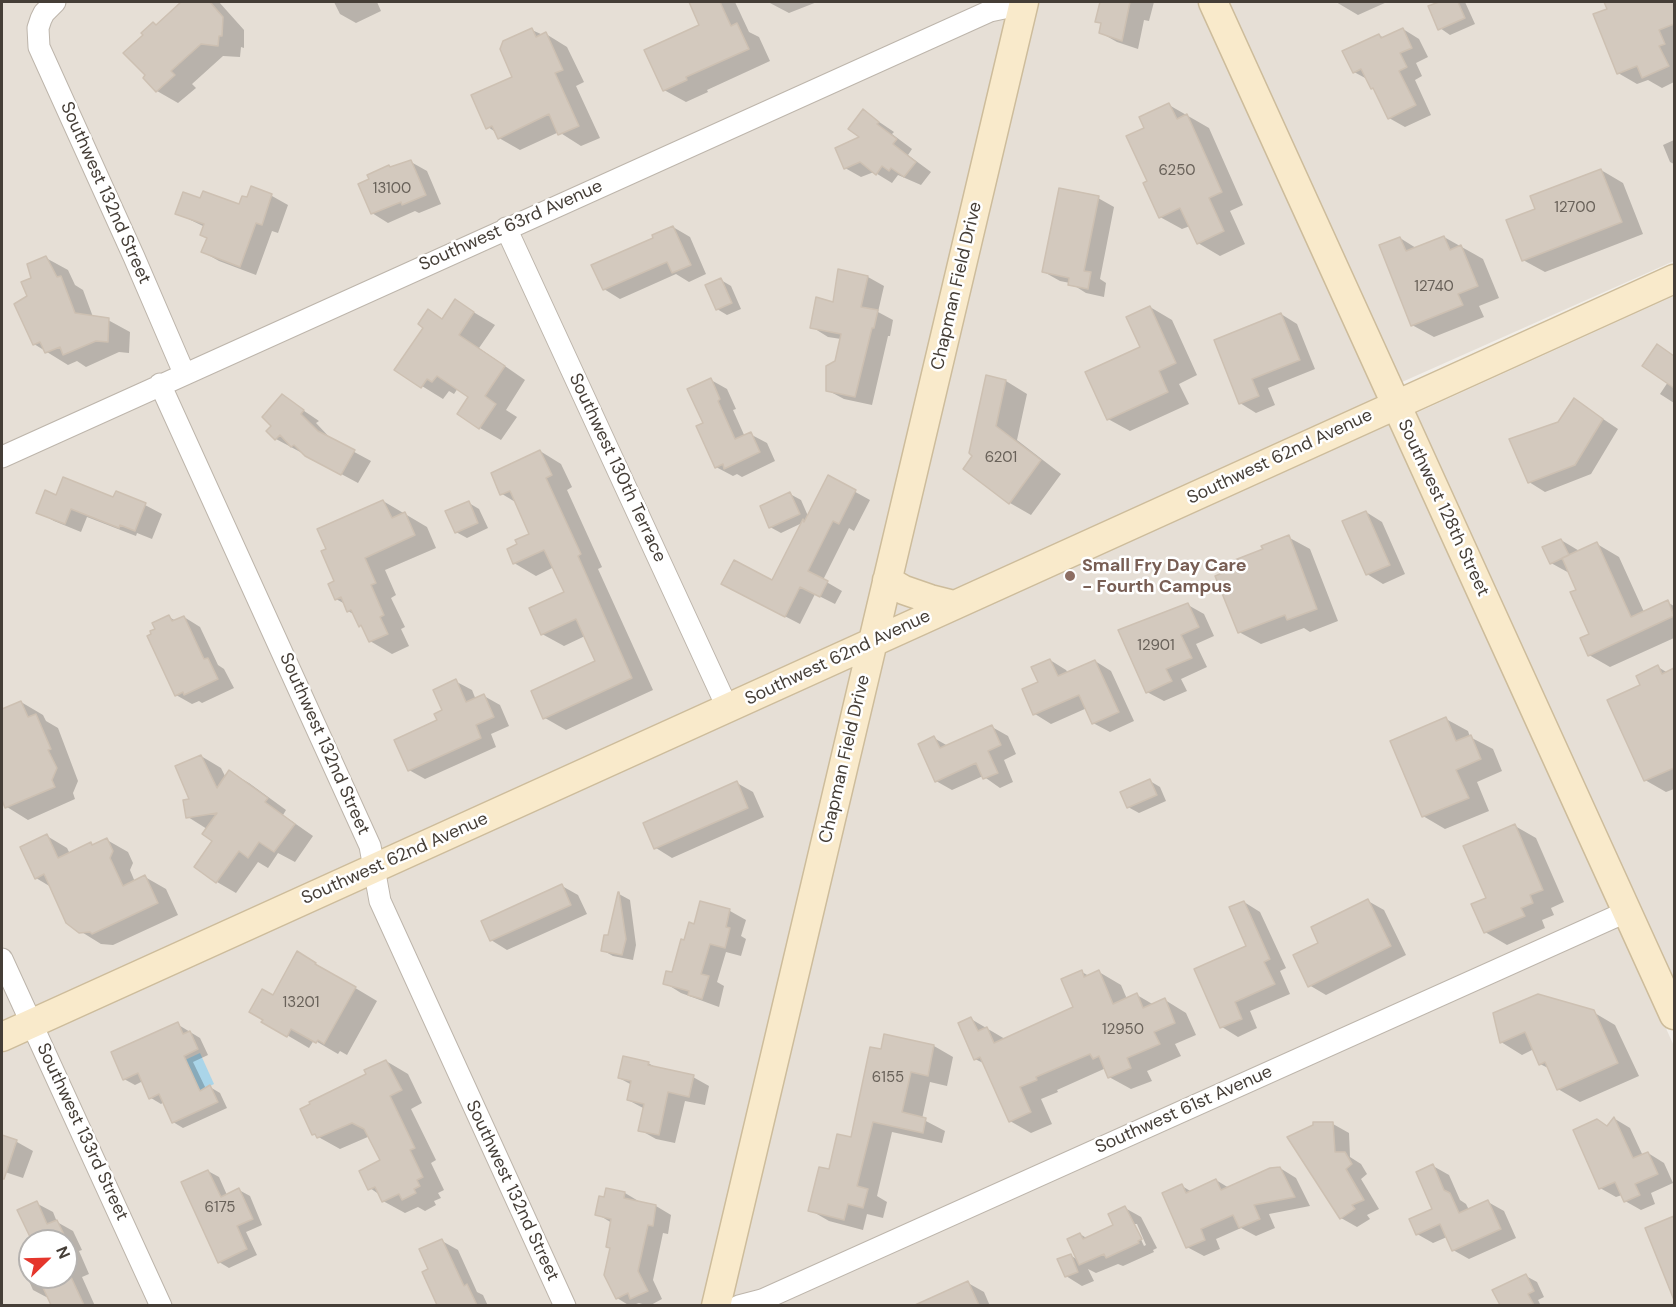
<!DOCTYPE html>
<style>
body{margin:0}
#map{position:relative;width:1676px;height:1307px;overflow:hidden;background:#f2eee8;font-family:"DM Sans",sans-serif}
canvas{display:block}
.frame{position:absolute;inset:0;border:3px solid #453e37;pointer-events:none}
.north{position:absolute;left:18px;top:1229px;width:60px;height:60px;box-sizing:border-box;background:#fff;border:2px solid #b5b2af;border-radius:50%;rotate:67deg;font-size:16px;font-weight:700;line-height:24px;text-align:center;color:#453e37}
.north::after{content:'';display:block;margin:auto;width:21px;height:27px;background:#e5362c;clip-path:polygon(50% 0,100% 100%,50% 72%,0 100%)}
</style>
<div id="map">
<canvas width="1676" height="1307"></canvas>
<div class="frame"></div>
<div class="north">N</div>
</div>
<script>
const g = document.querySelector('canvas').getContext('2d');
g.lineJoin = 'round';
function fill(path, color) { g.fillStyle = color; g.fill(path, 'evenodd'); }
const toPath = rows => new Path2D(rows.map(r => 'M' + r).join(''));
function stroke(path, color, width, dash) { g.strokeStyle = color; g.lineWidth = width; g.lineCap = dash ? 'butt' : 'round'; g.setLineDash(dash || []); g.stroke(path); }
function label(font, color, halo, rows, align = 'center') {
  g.font = font + ' "DM Sans",sans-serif'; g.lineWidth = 5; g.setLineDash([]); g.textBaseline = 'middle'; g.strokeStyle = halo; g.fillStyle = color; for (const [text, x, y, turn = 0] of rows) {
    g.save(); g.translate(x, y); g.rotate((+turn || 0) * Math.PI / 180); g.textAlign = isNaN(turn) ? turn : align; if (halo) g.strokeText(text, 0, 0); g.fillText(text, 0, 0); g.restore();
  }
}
fill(toPath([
 [2,2,1013,2,707,1305,2,1306],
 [30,1241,66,1241,66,1277,30,1277],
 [1036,2,1200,2,1674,1046,1674,1305,728,1306],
 [1228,2,1674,2,1674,261,1402,382],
 [1674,296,1674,988,1414,414]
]), '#e6dfd6');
fill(toPath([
 [200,1053,214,1084,200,1091,185,1060]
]), '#aad5e9');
fill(toPath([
 [181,2,219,2,244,30,244,48,241,47,240,57,223,56,192,84,196,88,178,103,157,91],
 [334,2,377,2,381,11,356,23,340,14],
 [690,2,735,2,749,32,759,37,770,61,707,90,708,92,686,102,664,90,701,25],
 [768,2,817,2,789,13],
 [1101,2,1154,2,1149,21,1144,20,1138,49,1117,42,1101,33,1102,24,1097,21],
 [1336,2,1387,2,1358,15],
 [1442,2,1465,2,1475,24,1450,35,1440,28,1430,7],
 [1605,2,1674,2,1674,82,1662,88,1648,80,1637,84,1618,73,1609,10],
 [1403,29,1419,39,1428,57,1416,63,1422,76,1415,80,1431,115,1405,127,1389,118,1376,90,1372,88,1367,79,1354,72,1379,35,1384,38],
 [532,30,543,35,546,34,567,47,584,82,576,86,600,138,581,146,559,132,520,150,499,138,497,133,488,127,514,77],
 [1169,105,1209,128,1243,205,1230,211,1245,244,1220,256,1198,243,1190,226,1182,229,1160,217,1149,182],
 [863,111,894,132,892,134,912,149,908,155,931,172,921,185,898,175,892,183,874,172,861,177,845,168,862,138],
 [1674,140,1674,164,1670,162,1663,145],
 [411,162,427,171,441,204,419,213,415,211,388,223,372,213,392,168],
 [1601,170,1623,183,1643,234,1545,272,1523,260,1537,209],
 [251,188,272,196,288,205,278,233,272,231,256,275,219,261,203,252,208,238,205,227,176,213,201,200,239,206,248,199],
 [1098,198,1114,207,1100,279,1106,283,1104,297,1086,293,1070,283,1060,281,1044,272],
 [673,227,690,237,706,274,689,282,676,274,620,299,604,289,655,239],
 [1444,237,1483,259,1499,298,1479,306,1484,317,1434,337,1412,325,1400,238,1416,248],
 [46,258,68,270,75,285,83,290,93,317,108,320,130,332,129,353,119,352,86,367,77,361,68,365,34,344,29,297,33,279],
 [868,277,884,286,878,312,893,320,890,336,888,336,872,405,844,399,827,390,841,339,828,337,812,327,834,303],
 [721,280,731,286,741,309,727,315,717,309],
 [455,301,495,325,479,348,525,380,506,410,517,417,501,440,480,428,470,396,458,388,454,394,449,391,443,399,396,370,443,320],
 [1150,307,1172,320,1197,375,1179,384,1189,404,1130,431,1108,419,1142,347],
 [1281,314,1297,324,1315,369,1268,388,1275,405,1256,413,1240,403],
 [1657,346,1674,356,1674,403,1660,394,1668,382],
 [988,377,1006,381,1027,394,1017,440,1061,474,1031,515,1010,503,965,468,974,456],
 [711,380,727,389,736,409,733,410,745,437,750,434,767,443,775,461,742,477,737,474,733,476,716,467],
 [282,396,319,421,316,423,332,440,371,461,358,483,276,439,273,426],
 [1575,400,1618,429,1591,474,1545,492,1529,482,1559,423],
 [540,451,561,464,572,487,567,490,602,567,598,569,653,690,566,730,545,718,597,662,585,636,564,646,542,634,566,593,554,567,536,576,514,563,531,535,517,503,502,494],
 [828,477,870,500,854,531,849,528,823,580,842,591,835,604,815,594,800,624,738,592,773,582,802,523,781,533,770,527,790,494,801,500,808,516],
 [116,493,145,505,162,514,152,539,137,533,136,536,87,517,81,532,54,521,38,512,57,497,114,498],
 [383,501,427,527,436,548,385,570,396,595,391,598,405,627,401,629,409,646,392,654,370,641,355,615,348,611,345,604,336,599,336,581],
 [469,503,479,509,488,528,467,538,456,532],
 [1366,512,1382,522,1405,574,1383,584,1367,574],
 [1288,537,1310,549,1338,621,1310,632,1304,628,1261,644,1239,632,1232,571],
 [1561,540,1581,552,1597,544,1619,557,1644,612,1667,602,1674,606,1674,638,1610,667,1589,655,1591,635,1578,590,1571,574,1551,563],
 [1188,605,1204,614,1214,636,1196,644,1207,667,1181,679,1187,691,1164,701,1147,692],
 [169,617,176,621,184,617,200,627,218,665,224,669,234,688,202,703,199,701,192,704,176,695,153,635],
 [1050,660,1066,670,1068,673,1095,661,1111,671,1134,721,1110,732,1093,723,1087,708,1051,724,1035,714,1040,683],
 [1658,667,1668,673,1674,671,1674,789,1666,792,1645,780,1642,686],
 [455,681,472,690,476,700,484,696,500,705,509,726,491,734,496,747,425,779,409,770,439,721],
 [21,702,43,715,46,721,58,728,78,781,73,793,75,799,28,820,7,807,2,796,2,786,7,784,2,772,2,711],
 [1446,719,1468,731,1470,737,1493,749,1502,771,1477,782,1489,811,1445,829,1423,816],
 [992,727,1008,736,1016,754,1004,760,1013,782,1000,788,983,776,952,790,936,781,934,738,948,746],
 [201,756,221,768,226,778,230,772,249,783,286,810,283,815,313,836,295,862,278,853,268,868,258,862,236,893,217,882,214,841,207,829,188,817],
 [1150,781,1160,787,1166,801,1139,813,1128,807],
 [737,783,753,792,764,817,672,858,656,848],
 [1515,826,1536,838,1564,902,1551,908,1554,915,1542,920,1545,928,1507,945,1485,932,1488,899],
 [47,836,67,848,70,854,91,844,94,846,107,840,128,852,133,863,130,870,135,882,145,877,166,889,178,915,113,945,101,944,80,931,51,887,36,878],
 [562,886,578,895,587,914,507,950,491,940],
 [619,894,630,900,636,945,633,960,613,956,602,950,610,937],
 [1368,901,1384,910,1406,955,1326,995,1309,985,1320,943],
 [1244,902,1260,912,1286,968,1280,971,1290,994,1250,1011,1257,1028,1238,1037,1222,1027,1248,946],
 [701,903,730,911,746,920,741,936,746,939,741,956,726,952,717,982,724,986,719,1007,681,993,665,983,673,974,685,942,695,925],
 [297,953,377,1001,347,1055,340,1051,338,1054,314,1040,309,1048,263,1021,273,997],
 [1082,972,1089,976,1099,972,1121,985,1127,999,1137,995,1154,1005,1165,1000,1186,1013,1196,1035,1175,1044,1181,1056,1147,1071,1152,1081,1131,1089,1109,1077,1106,1068,1057,1090,1058,1092,1041,1099,1052,1124,1031,1133,1010,1121,985,1064,975,1059,971,1019,1005,1039,1075,1008],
 [1593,1012,1615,1025,1639,1076,1580,1102,1558,1089,1550,1069,1540,1064,1534,1049,1522,1055,1501,1042,1495,1014],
 [177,1024,200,1038,208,1055,193,1062,206,1089,210,1087,220,1093,227,1108,183,1128,173,1122,164,1102,161,1104,151,1098,143,1081,135,1085,124,1079],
 [885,1035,934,1046,953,1057,947,1086,930,1082,922,1119,945,1131,942,1143,892,1132,877,1196,887,1202,883,1218,867,1214,863,1230,829,1221,810,1210,830,1171,852,1139,882,1051],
 [386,1061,408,1074,422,1103,411,1109,436,1160,431,1163,444,1190,438,1193,441,1198,434,1201,436,1205,425,1211,418,1207,405,1213,383,1201,380,1195,370,1188,382,1161,370,1136,340,1149,313,1134,368,1075],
 [648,1063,659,1069,693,1077,709,1086,705,1105,685,1101,675,1143,656,1139,640,1130,645,1109,628,1100,632,1085,619,1078],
 [1615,1119,1630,1128,1643,1156,1648,1153,1664,1163,1673,1183,1651,1193,1655,1204,1641,1210,1625,1201,1622,1195,1616,1197,1600,1188,1608,1127],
 [1333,1124,1349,1133,1350,1157,1361,1164,1367,1174,1361,1179,1379,1209,1367,1215,1370,1219,1357,1227,1341,1218,1289,1137],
 [2,1137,17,1142,33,1151,23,1178,2,1171],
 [1433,1166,1449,1175,1460,1200,1466,1204,1469,1210,1488,1202,1504,1211,1516,1238,1469,1259,1453,1250,1447,1237,1433,1243,1417,1234,1434,1210],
 [1280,1168,1296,1178,1310,1206,1269,1214,1275,1228,1256,1236,1241,1228,1216,1239,1220,1249,1204,1256,1187,1247,1182,1186,1192,1192,1216,1180,1229,1188],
 [208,1171,219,1177,227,1195,239,1190,250,1196,262,1225,246,1232,257,1255,229,1268,219,1262],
 [625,1193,640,1202,656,1206,671,1215,668,1234,663,1233,653,1280,662,1299,649,1306,639,1303,630,1306,617,1298,611,1248,612,1223,597,1214,605,1199],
 [36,1203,53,1212,57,1222,73,1231,82,1250,79,1251,89,1274,82,1277,95,1306,53,1306,50,1299,33,1290,20,1261,30,1257,30,1277,66,1277,66,1241,33,1241],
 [1125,1208,1141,1217,1157,1248,1153,1250,1154,1252,1123,1266,1118,1264,1096,1273,1088,1269,1094,1281,1082,1286,1066,1276,1070,1255,1078,1260,1080,1234,1088,1239,1115,1226],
 [1134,1224,1137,1224,1146,1245,1144,1246],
 [1674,1217,1674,1297,1646,1229],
 [442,1241,458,1250,477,1292,483,1295,488,1306,439,1306,424,1272,430,1269],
 [1526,1276,1537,1282,1544,1297,1538,1300,1541,1306,1502,1306,1494,1291],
 [968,1283,984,1292,990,1306,921,1306]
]), '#0003');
const building = toPath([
 [181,2,210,2,223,17,222,36,219,36,218,46,201,44,171,71,175,75,156,92,143,78,145,75,123,53,143,35,141,33,153,22,156,25,181,2],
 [689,2,720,2,731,26,737,23,749,49,686,77,687,80,663,91,644,50,699,25,689,2],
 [1100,2,1130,2,1122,41,1099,33,1101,23,1095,22,1100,2],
 [1439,2,1458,2,1465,18,1438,30,1428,6,1439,2],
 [1604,2,1674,2,1674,24,1659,30,1665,44,1659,46,1669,66,1642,78,1637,66,1617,74,1593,14,1607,9,1604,2],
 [532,28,536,37,546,32,563,70,555,73,579,126,558,135,549,114,498,139,492,126,486,129,471,95,512,77,500,49,503,41,532,28],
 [1403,28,1412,48,1400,53,1407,67,1399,71,1416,105,1388,119,1373,88,1371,89,1361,69,1353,73,1342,51,1379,34,1381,38,1403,28],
 [1169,103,1177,119,1187,114,1222,192,1209,198,1224,231,1197,244,1180,208,1159,218,1143,183,1147,181,1126,136,1144,128,1139,117,1169,103],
 [863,109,879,122,877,124,897,139,893,144,916,162,904,177,891,168,889,171,882,166,876,175,860,162,844,169,835,148,859,137,848,129,863,109],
 [411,160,426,195,402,205,401,202,371,214,358,184,369,179,367,175,389,165,390,167,411,160],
 [1601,169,1622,222,1522,261,1506,220,1535,209,1530,196,1601,169],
 [251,186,272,194,262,225,256,223,240,267,201,252,207,238,200,235,204,224,175,214,183,192,200,198,203,191,239,204,242,196,247,197,251,186],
 [1059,188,1099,196,1084,271,1091,272,1088,289,1068,285,1069,278,1042,272,1059,188],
 [673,226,691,265,672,273,667,262,603,290,591,265,653,238,652,235,673,226],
 [1444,236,1450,250,1461,245,1478,286,1458,294,1463,305,1411,326,1379,245,1400,237,1406,251,1444,236],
 [46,256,57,277,61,276,75,313,109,318,108,342,96,341,63,355,60,347,45,353,40,342,33,345,14,304,27,296,21,282,31,278,27,264,46,256],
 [838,269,868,276,861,307,878,310,874,328,872,328,855,397,826,391,826,366,835,361,841,334,810,328,816,297,833,302,838,269],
 [721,278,732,303,716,310,705,285,721,278],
 [455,299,474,312,459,335,505,366,485,396,496,404,479,429,457,414,468,397,437,376,432,382,427,379,421,388,394,370,423,328,418,324,428,309,442,319,455,299],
 [1150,306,1176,363,1159,371,1168,392,1107,420,1085,372,1140,347,1126,317,1150,306],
 [1281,313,1300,360,1252,379,1259,396,1239,404,1214,340,1281,313],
 [1657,344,1674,356,1674,388,1642,366,1657,344],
 [986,375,1006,380,996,426,1041,460,1009,504,963,469,972,456,969,453,986,375],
 [711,378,720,399,718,401,735,439,751,432,760,452,724,469,723,464,715,468,696,426,703,423,687,389,711,378],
 [282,394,304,410,301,414,318,431,355,450,341,475,305,456,294,445,291,447,280,435,275,440,266,431,271,426,262,417,282,394],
 [1574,398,1603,419,1575,465,1528,483,1509,439,1558,422,1574,398],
 [540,450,552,475,546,478,581,554,578,556,632,678,543,719,531,691,595,661,576,619,541,635,529,608,564,592,544,550,513,564,507,549,517,544,515,540,529,534,510,491,500,495,491,473,540,450],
 [828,475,856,490,839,524,833,521,808,571,828,581,820,597,800,587,785,617,721,584,734,560,772,580,803,519,804,522,828,475],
 [63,477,113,497,116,491,146,503,135,531,120,525,119,528,71,509,65,524,36,513,45,490,56,495,63,477],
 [790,492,800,514,769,528,760,506,790,492],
 [383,500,392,518,405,512,415,535,365,558,376,583,371,585,384,615,380,617,388,634,369,642,361,625,359,627,351,610,347,612,341,597,335,600,328,584,334,581,321,551,326,549,317,529,383,500],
 [469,501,478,523,455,533,445,511,469,501],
 [1366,511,1390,565,1366,575,1342,521,1366,511],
 [1289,535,1317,609,1287,620,1285,615,1238,633,1215,576,1230,570,1227,563,1263,549,1261,546,1289,535],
 [1561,539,1569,555,1550,564,1542,547,1561,539],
 [1597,542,1631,617,1668,600,1674,616,1588,656,1580,638,1589,634,1570,592,1576,590,1562,558,1597,542],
 [1188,603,1199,627,1181,635,1192,658,1166,669,1172,681,1146,693,1118,630,1188,603],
 [169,615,172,621,184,616,204,659,208,658,218,679,184,695,183,692,175,696,147,636,151,634,150,631,155,629,152,623,169,615],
 [1050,659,1058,676,1095,660,1119,712,1092,724,1079,695,1033,715,1022,689,1038,682,1031,667,1050,659],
 [1658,665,1662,674,1674,668,1674,768,1644,781,1607,700,1640,685,1636,676,1658,665],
 [456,679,466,702,484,694,494,717,476,725,481,738,408,771,394,740,437,720,434,714,442,710,433,690,456,679],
 [21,701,28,717,36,714,51,749,48,750,57,768,52,780,55,787,5,808,2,800,2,709,21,701],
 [1446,717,1456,741,1471,735,1481,759,1456,770,1469,798,1422,817,1390,741,1446,717],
 [992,725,1001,745,988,751,998,773,983,779,976,763,935,782,918,744,934,736,940,748,992,725],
 [201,755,217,788,229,770,268,798,265,802,295,824,274,852,259,842,248,858,239,851,216,883,194,867,212,841,202,834,217,813,186,818,183,800,189,799,175,766,201,755],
 [1150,779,1157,795,1127,808,1120,792,1150,779],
 [737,781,748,808,654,849,643,823,737,781],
 [1515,824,1543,890,1530,895,1533,903,1521,908,1525,916,1484,933,1471,904,1486,898,1463,846,1515,824],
 [47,834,58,858,91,842,92,845,107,838,113,851,110,858,123,886,145,875,158,903,92,934,90,932,79,933,66,923,44,874,35,879,20,847,47,834],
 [562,884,571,905,490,941,481,921,562,884],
 [618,892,619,892,626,939,622,955,601,951,604,935,608,935,618,892],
 [1368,899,1391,946,1308,987,1293,955,1318,943,1311,927,1368,899],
 [700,901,730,909,726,927,730,928,725,948,710,944,701,974,709,976,702,999,688,995,689,991,663,984,666,971,672,972,681,939,684,940,689,922,694,924,700,901],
 [1244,901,1270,959,1264,962,1275,984,1235,1002,1242,1019,1220,1028,1194,969,1246,946,1229,907,1244,901],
 [297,951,316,963,315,964,356,987,324,1044,318,1040,316,1043,291,1029,287,1037,261,1022,263,1020,249,1012,262,989,273,995,297,951],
 [1082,970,1084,977,1099,970,1113,1004,1137,993,1143,1008,1165,998,1175,1023,1154,1032,1160,1044,1127,1058,1131,1068,1108,1078,1099,1056,1093,1059,1090,1054,1036,1077,1037,1080,1020,1087,1031,1112,1009,1122,980,1057,974,1060,958,1023,971,1017,978,1031,987,1027,994,1043,1073,1007,1061,979,1082,970],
 [1538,994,1594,1010,1618,1063,1557,1090,1545,1062,1539,1065,1525,1032,1500,1043,1493,1013,1538,994],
 [178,1022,183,1034,190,1031,198,1049,184,1056,200,1091,210,1085,218,1102,172,1123,159,1094,149,1099,138,1073,123,1080,111,1052,178,1022],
 [884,1034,934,1045,928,1076,911,1072,902,1112,926,1118,923,1133,873,1122,857,1186,868,1189,863,1208,848,1204,844,1220,808,1211,819,1167,829,1169,837,1134,851,1137,870,1047,881,1049,884,1034],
 [623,1056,649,1062,648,1065,694,1075,689,1097,668,1092,659,1135,638,1131,644,1104,627,1100,631,1081,618,1078,623,1056],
 [386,1060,402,1090,390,1096,415,1148,410,1150,423,1177,417,1180,420,1186,414,1189,416,1193,402,1200,399,1194,382,1202,375,1187,368,1190,359,1171,380,1160,364,1129,352,1123,317,1138,315,1134,312,1135,300,1109,310,1104,309,1102,366,1074,364,1070,386,1060],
 [1614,1117,1633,1158,1648,1152,1658,1174,1635,1184,1640,1195,1624,1202,1615,1182,1599,1189,1573,1130,1597,1119,1607,1126,1614,1117],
 [1313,1122,1333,1122,1335,1152,1345,1152,1352,1164,1346,1169,1364,1200,1352,1205,1355,1209,1340,1219,1287,1137,1313,1125,1313,1122],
 [2,1135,17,1140,4,1179,2,1179,2,1135],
 [1433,1164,1444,1190,1450,1193,1459,1213,1488,1200,1501,1229,1452,1251,1440,1224,1416,1235,1409,1219,1432,1209,1416,1172,1433,1164],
 [1280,1167,1295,1197,1254,1205,1260,1219,1239,1228,1233,1215,1201,1229,1205,1240,1186,1248,1162,1193,1182,1184,1186,1193,1216,1179,1221,1190,1270,1168,1280,1167],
 [208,1170,221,1197,239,1188,253,1219,237,1226,247,1249,218,1263,181,1182,208,1170],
 [606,1188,625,1192,624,1198,656,1205,653,1226,648,1225,638,1271,648,1291,630,1299,628,1293,616,1299,604,1275,610,1248,606,1247,611,1219,595,1215,599,1196,604,1197,606,1188],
 [37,1201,47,1224,57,1220,67,1241,32,1241,17,1210,37,1201],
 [1125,1206,1142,1239,1138,1241,1139,1243,1106,1258,1104,1254,1079,1265,1067,1239,1080,1233,1083,1239,1113,1225,1108,1214,1125,1206],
 [1674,1216,1674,1300,1645,1228,1674,1216],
 [442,1239,464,1286,467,1284,477,1305,437,1305,422,1272,428,1269,419,1249,442,1239],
 [1071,1254,1078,1272,1065,1277,1057,1259,1071,1254],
 [1526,1274,1534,1291,1528,1294,1534,1305,1500,1305,1492,1290,1526,1274],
 [38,1277,71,1277,84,1305,51,1305,38,1277],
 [968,1281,979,1305,915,1305,968,1281]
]);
fill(building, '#d3c9be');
stroke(building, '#cdc0b2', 1.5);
const street = toPath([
 [55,2,44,13,41,19,38,28,39,47,134,257,184,373],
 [506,228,728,709],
 [160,384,370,846,380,901,565,1306],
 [2,457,990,11,1023,4],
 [2,959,161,1306],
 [739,1306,762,1300,1628,911]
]);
const secondary = toPath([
 [1213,2,1674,1015],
 [887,580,904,590,930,599,954,605],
 [2,1037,1674,279],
 [716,1306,1024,2]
]);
stroke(street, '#bdb5ab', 23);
stroke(secondary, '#cdbc9b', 31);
stroke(street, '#fff', 21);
stroke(secondary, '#f9eacb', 28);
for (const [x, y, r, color] of [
 [1070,576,6,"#8d6e63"]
]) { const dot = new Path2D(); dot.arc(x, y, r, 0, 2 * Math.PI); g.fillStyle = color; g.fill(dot); stroke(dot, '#fff', 2); }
label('15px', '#686159', null, [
 ["6250",1177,171],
 ["13100",392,189],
 ["12700",1575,208],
 ["12740",1434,287],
 ["6201",1001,458],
 ["12901",1156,646],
 ["13201",301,1003],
 ["12950",1123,1030],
 ["6155",888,1078],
 ["6175",220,1208]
]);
label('18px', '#453e37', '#fff', [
 ["Southwest 132nd Street",105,193,66],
 ["Southwest 63rd Avenue",511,226,-24],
 ["Chapman Field Drive",957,286,-77],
 ["Southwest 62nd Avenue",1280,457,-25],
 ["Southwest 130th Terrace",617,468,65],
 ["Southwest 128th Street",1443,508,65],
 ["Southwest 62nd Avenue",838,658,-25],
 ["Southwest 132nd Street",324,744,66],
 ["Chapman Field Drive",845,759,-77],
 ["Southwest 62nd Avenue",395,859,-24],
 ["Southwest 61st Avenue",1184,1110,-24],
 ["Southwest 133rd Street",82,1132,65],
 ["Southwest 132nd Street",512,1191,65]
]);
label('bold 18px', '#785e54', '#fff', [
 ["Small Fry Day Care",1082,566],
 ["- Fourth Campus",1082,587]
], 'left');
</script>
